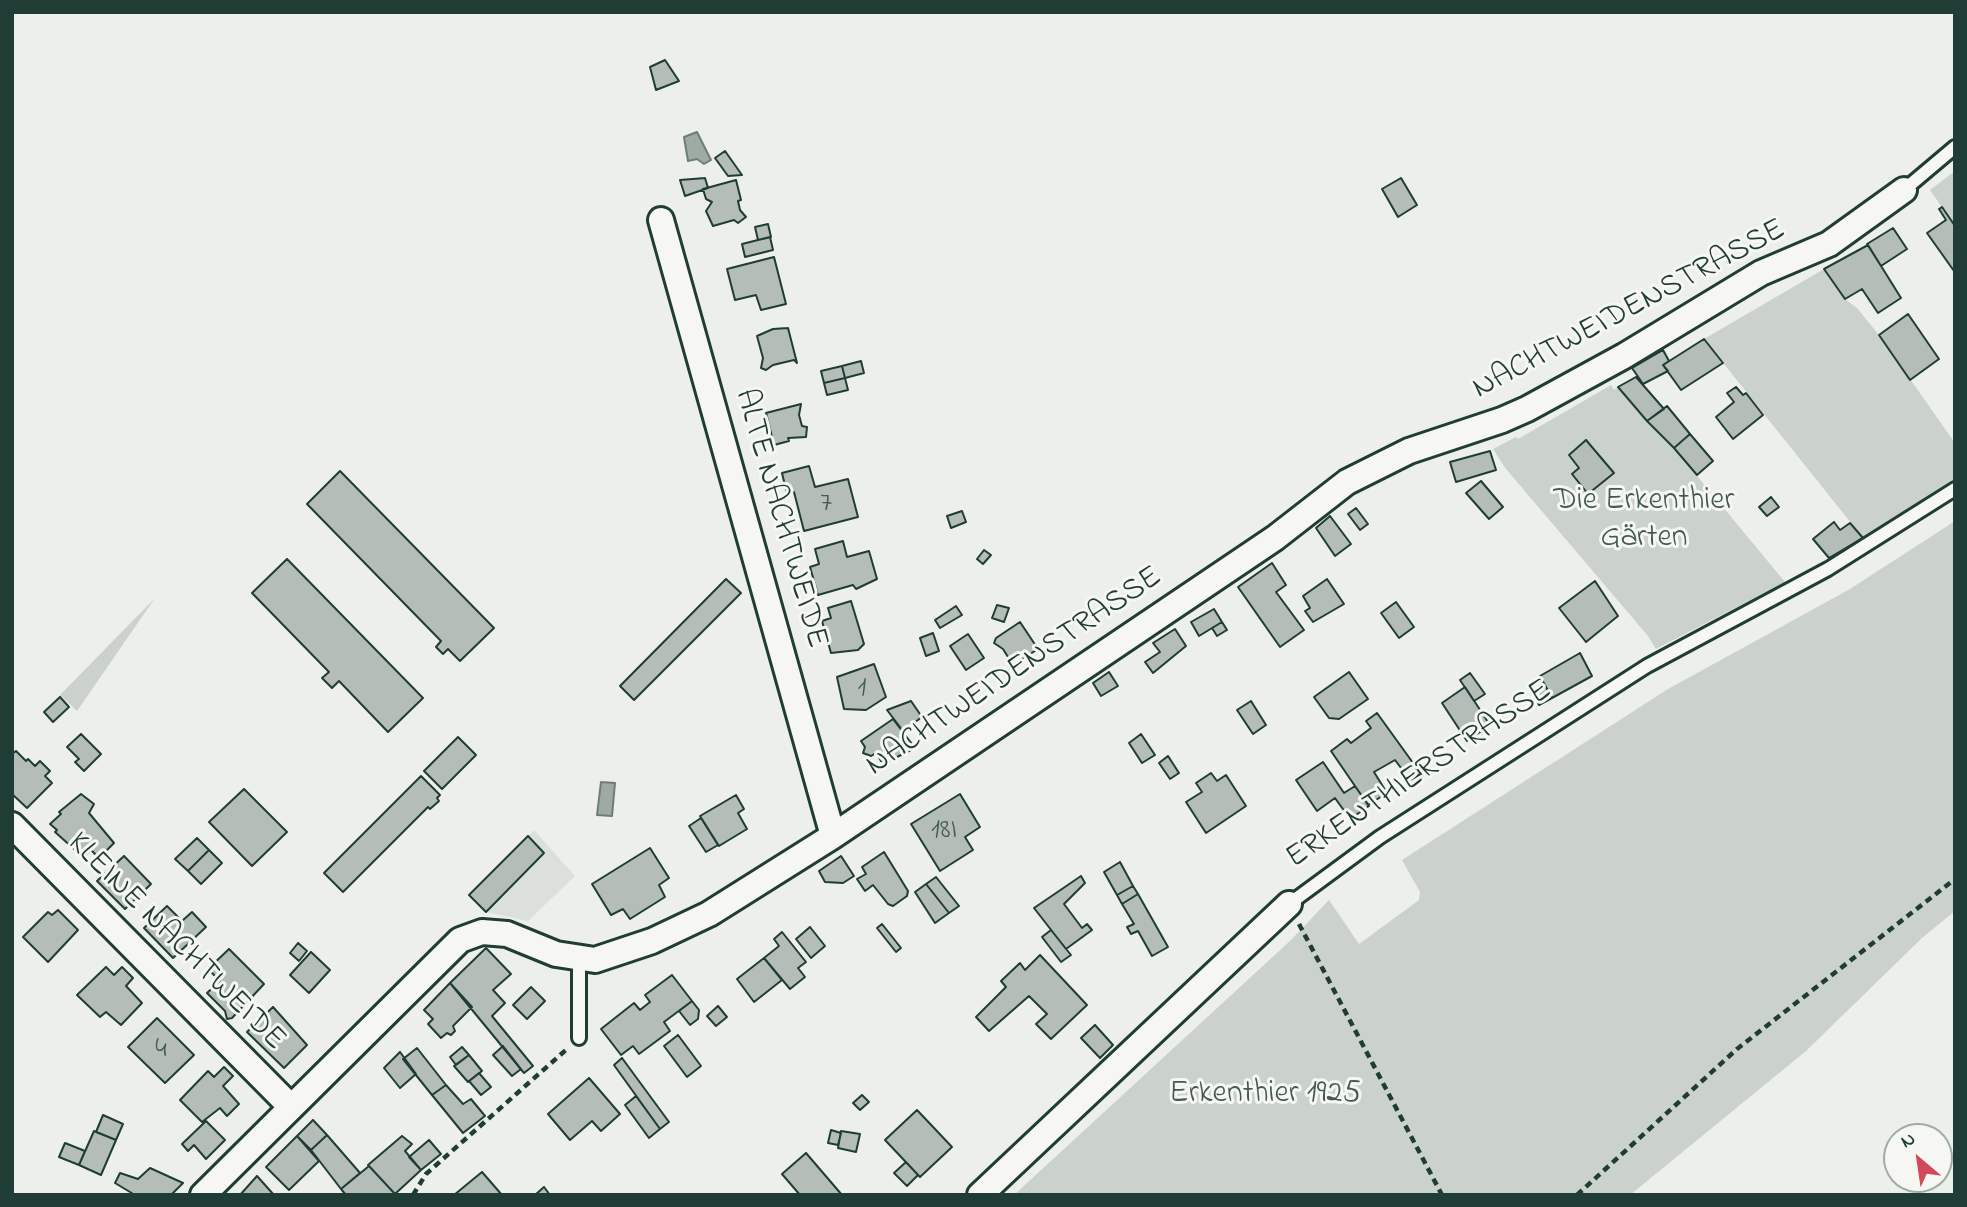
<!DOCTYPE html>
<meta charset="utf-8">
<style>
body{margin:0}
#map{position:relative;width:1967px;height:1207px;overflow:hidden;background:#edefea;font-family:"Indie Flower",sans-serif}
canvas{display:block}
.frame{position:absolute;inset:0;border:14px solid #1f3d34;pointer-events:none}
.north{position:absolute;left:1883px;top:1123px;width:70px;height:70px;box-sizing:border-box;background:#f6f6f2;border:2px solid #a0aca6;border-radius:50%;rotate:331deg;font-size:19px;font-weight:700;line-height:28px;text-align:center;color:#1f3d34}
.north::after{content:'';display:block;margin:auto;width:24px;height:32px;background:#d1495b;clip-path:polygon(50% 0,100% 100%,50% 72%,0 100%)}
</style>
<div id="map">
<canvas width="1967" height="1207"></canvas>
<div class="frame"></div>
<div class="north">N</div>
</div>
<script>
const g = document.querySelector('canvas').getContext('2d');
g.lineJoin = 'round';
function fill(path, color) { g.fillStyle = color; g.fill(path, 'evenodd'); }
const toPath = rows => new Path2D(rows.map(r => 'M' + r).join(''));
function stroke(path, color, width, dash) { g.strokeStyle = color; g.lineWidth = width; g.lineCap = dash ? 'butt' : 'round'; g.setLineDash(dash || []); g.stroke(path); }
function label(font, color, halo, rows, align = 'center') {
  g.font = font + ' "Indie Flower",sans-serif'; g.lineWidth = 6; g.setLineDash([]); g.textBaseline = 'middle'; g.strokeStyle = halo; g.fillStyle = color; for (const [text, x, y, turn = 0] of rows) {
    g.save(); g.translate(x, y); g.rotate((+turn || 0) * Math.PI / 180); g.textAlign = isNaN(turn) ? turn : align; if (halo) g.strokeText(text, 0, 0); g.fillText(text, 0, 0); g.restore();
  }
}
fill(toPath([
 [534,830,575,876,528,921,486,912,469,895]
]), '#dce0db');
fill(toPath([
 [1955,171,1955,226,1930,190],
 [1824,269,1845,299,1857,308,1879,335,1955,443,1955,478,1863,538,1704,339],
 [1611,385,1614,390,1618,387,1674,448,1785,582,1656,649,1648,636,1506,469,1493,449,1516,437,1518,439],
 [1955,521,1955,911,1922,938,1806,1051,1630,1195,1014,1195,1291,940,1329,900,1359,944,1419,900,1420,892,1402,860,1668,689,1850,589],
 [155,598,77,711,60,695]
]), '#cbd2cc');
const water = toPath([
 [697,132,711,160,704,164,697,159,688,161,684,137,697,132],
 [601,782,615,783,612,816,597,815,601,782]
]);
fill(water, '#9faaa4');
stroke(water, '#6c7e77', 2);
const building = toPath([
 [665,60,679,81,656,90,650,67,665,60],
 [725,151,742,175,728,176,715,158,725,151],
 [705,178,708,188,685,196,680,180,705,178],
 [1401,178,1417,205,1398,217,1382,189,1401,178],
 [736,180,741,200,738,201,740,210,746,217,738,223,734,220,713,226,706,211,712,202,706,199,703,189,736,180],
 [1942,207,1955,226,1954,271,1927,233,1946,220,1939,209,1942,207],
 [768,224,771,237,758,240,755,227,768,224],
 [1893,228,1907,249,1881,266,1867,244,1893,228],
 [770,237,773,250,745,257,742,244,770,237],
 [1868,245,1901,298,1878,313,1862,289,1845,299,1824,269,1868,245],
 [774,257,786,304,761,310,756,295,735,300,727,269,774,257],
 [1908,314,1939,359,1910,380,1879,335,1908,314],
 [788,328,797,363,794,360,773,365,766,370,761,368,763,358,757,336,773,329,788,328],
 [1704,339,1723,363,1681,390,1663,365,1704,339],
 [1663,350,1669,361,1663,365,1668,371,1643,384,1632,368,1663,350],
 [861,361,864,373,845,378,842,366,861,361],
 [842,366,845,378,824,383,821,371,842,366],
 [1636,377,1664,409,1647,421,1618,387,1636,377],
 [845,378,848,390,827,395,824,383,845,378],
 [1736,387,1743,395,1746,393,1763,415,1733,439,1716,417,1734,402,1727,393,1736,387],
 [801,404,799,415,802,426,807,427,806,437,788,438,789,441,774,445,766,413,801,404],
 [1667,406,1690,434,1674,448,1647,421,1667,406],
 [1690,434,1713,461,1697,475,1674,448,1690,434],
 [1586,440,1614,473,1588,494,1572,474,1579,468,1569,455,1586,440],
 [1490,451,1496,470,1456,482,1450,462,1490,451],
 [809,466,815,487,848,479,858,517,804,531,794,492,787,494,782,473,809,466],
 [340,471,494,628,460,661,448,649,443,654,436,647,441,641,307,504,340,471],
 [1481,481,1503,507,1489,519,1466,493,1481,481],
 [1771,497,1779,507,1767,516,1759,507,1771,497],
 [1356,508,1368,524,1360,530,1348,514,1356,508],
 [962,511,966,522,951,528,947,516,962,511],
 [1330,516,1351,544,1335,556,1316,528,1330,516],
 [1834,522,1840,530,1850,523,1863,538,1829,558,1813,539,1834,522],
 [843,541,847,557,869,551,877,579,856,589,853,585,818,595,810,567,819,564,815,549,843,541],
 [984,550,991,555,983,564,977,559,984,550],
 [287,559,423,698,388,732,339,681,332,688,322,678,329,672,252,593,287,559],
 [1272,563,1286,585,1276,592,1304,630,1280,647,1238,587,1272,563],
 [726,579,741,593,634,700,620,686,726,579],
 [1327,579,1344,604,1313,622,1305,611,1310,608,1303,596,1327,579],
 [1595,581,1618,616,1586,642,1559,608,1595,581],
 [851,601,864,644,858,650,831,653,822,621,831,618,828,608,851,601],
 [1396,602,1414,627,1399,638,1381,613,1396,602],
 [997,605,1009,608,1004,622,992,618,997,605],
 [956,606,962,615,940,628,935,620,956,606],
 [1214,609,1222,622,1199,636,1191,622,1214,609],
 [1020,622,1038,649,1013,665,1003,649,994,643,996,638,1020,622],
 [1222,622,1227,630,1217,636,1212,628,1222,622],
 [1175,629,1186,646,1153,673,1145,662,1160,652,1153,643,1175,629],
 [933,633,939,651,926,656,920,638,933,633],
 [968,634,984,658,966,670,950,646,968,634],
 [1580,653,1592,676,1552,698,1540,676,1580,653],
 [874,664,886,697,866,710,844,709,837,677,874,664],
 [1109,672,1118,686,1101,696,1093,683,1109,672],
 [1349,672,1368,699,1339,719,1329,718,1314,697,1349,672],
 [1470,673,1485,694,1474,701,1460,680,1470,673],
 [1542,680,1552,698,1539,705,1529,687,1542,680],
 [1465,687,1490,725,1467,741,1442,703,1465,687],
 [60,697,69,707,53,722,44,712,60,697],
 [911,701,922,717,903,731,887,710,911,701],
 [1251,701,1266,725,1253,734,1237,710,1251,701],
 [1377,713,1421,774,1410,780,1395,760,1374,772,1387,793,1368,805,1331,751,1347,739,1351,743,1371,728,1366,721,1377,713],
 [893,719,915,748,887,762,881,761,876,753,871,756,863,753,865,747,861,741,893,719],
 [81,734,101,754,84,771,75,762,79,759,67,747,81,734],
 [1141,734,1155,755,1142,763,1129,743,1141,734],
 [458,737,476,755,442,789,424,771,458,737],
 [16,751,26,761,28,759,35,766,40,761,50,771,45,776,52,783,27,808,12,794,12,754,16,751],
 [1168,756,1179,773,1170,779,1159,763,1168,756],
 [1323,762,1344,793,1355,786,1369,806,1350,819,1335,798,1317,811,1296,780,1323,762],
 [1211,773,1217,781,1226,775,1246,806,1206,833,1186,802,1202,792,1196,783,1211,773],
 [421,776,440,795,437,798,439,801,430,809,428,807,343,892,324,873,421,776],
 [244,789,287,832,252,866,209,822,244,789],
 [81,794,94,804,89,813,114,843,99,858,91,850,83,857,55,832,57,830,50,824,61,814,59,812,81,794],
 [960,794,980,827,965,837,973,850,940,871,911,824,960,794],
 [736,795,744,809,738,813,747,829,719,846,700,816,736,795],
 [701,818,718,845,706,852,689,826,701,818],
 [528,836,544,853,486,912,469,895,528,836],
 [197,838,209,850,188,871,175,859,197,838],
 [650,848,669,878,659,885,665,897,630,919,623,909,611,915,592,884,650,848],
 [209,850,222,863,201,884,188,871,209,850],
 [884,852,908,891,907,896,893,906,888,904,873,885,865,891,857,879,866,874,862,867,884,852],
 [124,856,151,884,125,909,97,881,124,856],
 [841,856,854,876,843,883,825,882,819,871,841,856],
 [1120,862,1133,886,1117,895,1104,872,1120,862],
 [1081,876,1085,883,1064,904,1082,928,1087,924,1092,930,1066,949,1034,908,1081,876],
 [936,877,959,906,949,913,926,884,936,877],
 [926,884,949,913,935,923,915,892,926,884],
 [1133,886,1138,894,1122,904,1117,895,1133,886],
 [1138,894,1168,947,1152,956,1138,931,1131,934,1127,927,1134,924,1122,904,1138,894],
 [167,906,182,921,192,912,206,927,173,958,144,928,167,906],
 [58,910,78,930,48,962,23,937,48,912,52,915,58,910],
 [882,924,901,948,896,952,877,928,882,924],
 [810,927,825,946,811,958,796,939,810,927],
 [1051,930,1071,955,1061,962,1042,937,1051,930],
 [782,932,806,962,798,968,805,977,790,989,764,958,779,946,774,939,782,932],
 [298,943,307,951,299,961,290,953,298,943],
 [486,948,511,974,493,990,505,1003,492,1016,533,1066,524,1073,450,983,486,948],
 [229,949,264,984,232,1018,227,1019,225,1011,207,993,220,981,208,969,229,949],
 [311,952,330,970,309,993,290,975,311,952],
 [1040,955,1087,1005,1051,1039,1036,1024,1047,1014,1029,996,989,1031,976,1017,1006,987,1001,981,1020,963,1025,970,1040,955],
 [764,958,782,980,754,1002,737,979,764,958],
 [106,967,114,975,122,967,133,978,126,986,142,1003,121,1025,106,1012,100,1017,77,995,106,967],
 [672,975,692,1001,664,1022,670,1031,639,1054,633,1046,621,1055,601,1029,634,1003,640,1010,650,1002,645,995,672,975],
 [450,983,472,1007,453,1026,455,1031,451,1035,447,1033,441,1038,428,1024,433,1019,424,1010,450,983],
 [531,987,545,1001,527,1019,513,1005,531,987],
 [692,1001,699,1010,698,1019,690,1025,679,1011,692,1001],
 [718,1006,727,1017,716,1026,707,1016,718,1006],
 [273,1007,307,1045,284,1068,247,1032,273,1007],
 [157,1018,194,1055,165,1083,128,1047,157,1018],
 [1095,1025,1113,1045,1100,1058,1081,1038,1095,1025],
 [678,1035,701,1066,687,1077,664,1046,678,1035],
 [503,1046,521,1069,512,1076,493,1055,503,1046],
 [462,1047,469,1055,456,1065,450,1057,462,1047],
 [417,1048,446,1085,432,1095,403,1059,417,1048],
 [400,1052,416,1074,400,1088,384,1068,400,1052],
 [469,1055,482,1071,468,1082,454,1066,469,1055],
 [622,1058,669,1122,660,1129,614,1065,622,1058],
 [224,1067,233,1076,223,1086,239,1104,227,1116,220,1108,202,1122,180,1100,208,1071,214,1077,224,1067],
 [479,1073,491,1087,481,1095,469,1081,479,1073],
 [589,1078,620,1114,601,1131,592,1121,570,1140,548,1114,589,1078],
 [446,1085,463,1104,471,1099,485,1116,463,1133,432,1095,446,1085],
 [862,1095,869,1102,860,1110,853,1103,862,1095],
 [636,1096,660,1129,649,1138,625,1105,636,1096],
 [917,1110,952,1147,920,1177,885,1140,917,1110],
 [103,1115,123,1124,116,1140,96,1132,103,1115],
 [313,1120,327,1135,311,1150,297,1136,313,1120],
 [206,1121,225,1140,206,1159,194,1145,188,1151,182,1144,206,1121],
 [831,1130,841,1133,838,1145,828,1143,831,1130],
 [94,1131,116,1140,101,1175,79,1165,94,1131],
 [841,1131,860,1134,856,1152,838,1148,841,1131],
 [327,1135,360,1173,341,1189,311,1150,327,1135],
 [297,1136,319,1161,289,1190,266,1167,297,1136],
 [402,1136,412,1144,405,1151,421,1170,395,1194,368,1165,402,1136],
 [429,1140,441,1154,421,1170,409,1157,429,1140],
 [65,1143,85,1151,79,1165,59,1157,65,1143],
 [806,1153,842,1195,800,1195,782,1174,806,1153],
 [906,1162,918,1175,907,1186,894,1173,906,1162],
 [369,1166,395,1194,395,1195,346,1195,341,1189,369,1166],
 [150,1168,183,1183,171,1195,135,1195,115,1183,120,1173,138,1179,150,1168],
 [482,1172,502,1195,454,1195,482,1172],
 [257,1176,274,1195,240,1195,257,1176],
 [544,1187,550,1195,535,1195,544,1187]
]);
fill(building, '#b4bdb8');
stroke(building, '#1f3d34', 2);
const lane = toPath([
 [1904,190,1955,147],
 [1289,904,1380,837,1647,666,1828,569,1955,489],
 [579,1038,579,960]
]);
const street = toPath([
 [661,220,833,836],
 [12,825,291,1107],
 [203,1195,460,940,482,932,507,934,556,954,595,960,652,941,709,914,833,836,1275,538,1347,482,1409,451,1502,420,1527,409,1624,356,1761,273,1829,244,1904,190],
 [980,1195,1289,904]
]);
stroke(lane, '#1f3d34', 18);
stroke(street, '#1f3d34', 30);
stroke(toPath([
 [1299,924,1442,1195],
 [413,1195,426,1174,567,1049],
 [1577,1195,1737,1049,1955,879]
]), '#1f3d34', 4.5, [7, 5]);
stroke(lane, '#f6f6f2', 12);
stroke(street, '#f6f6f2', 24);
label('28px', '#445d55', null, [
 ["7",826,505],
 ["1",862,690],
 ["18I",944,832],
 ["4",161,1051]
]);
label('32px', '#1f3d34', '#f6f6f2', [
 ["NACHTWEIDENSTRASSE",1630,311,-28],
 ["ALTE NACHTWEIDE",779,519,74],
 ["NACHTWEIDENSTRASSE",1015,673,-34],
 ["ERKENTHIERSTRASSE",1420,776,-34],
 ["KLEINE NACHTWEIDE",175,943,45]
]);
label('32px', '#415b52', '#f6f6f2', [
 ["Die Erkenthier",1644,503],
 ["Gärten",1644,540],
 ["Erkenthier 1925",1265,1096]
]);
</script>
